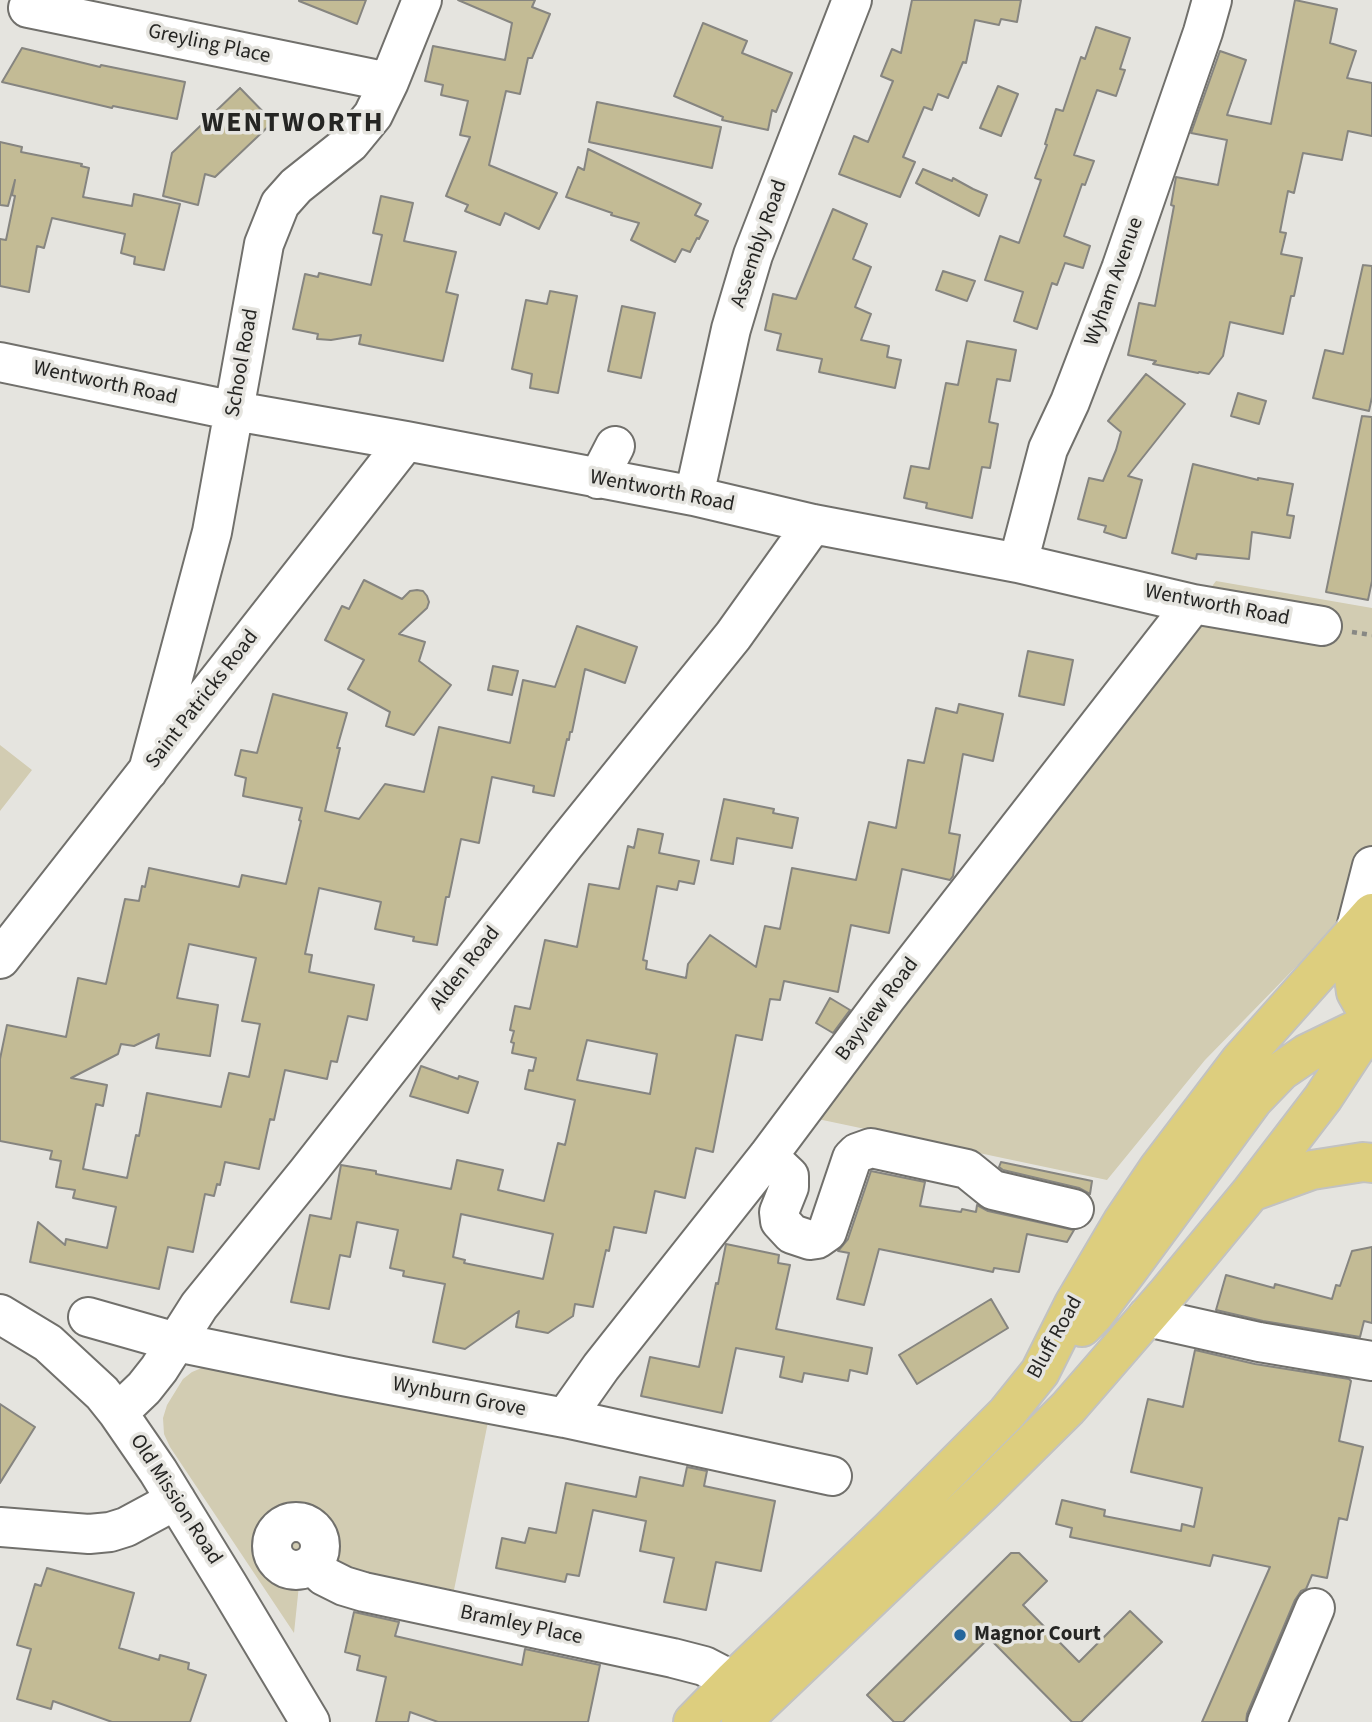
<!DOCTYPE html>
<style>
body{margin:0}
canvas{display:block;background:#e5e4df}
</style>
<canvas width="1372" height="1722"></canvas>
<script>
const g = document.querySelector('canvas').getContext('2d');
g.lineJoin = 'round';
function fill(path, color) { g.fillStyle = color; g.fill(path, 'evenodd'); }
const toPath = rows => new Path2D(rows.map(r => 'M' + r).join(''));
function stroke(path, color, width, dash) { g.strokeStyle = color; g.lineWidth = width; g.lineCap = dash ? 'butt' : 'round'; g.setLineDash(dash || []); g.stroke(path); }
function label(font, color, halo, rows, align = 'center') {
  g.font = font + ' "Source Sans 3",sans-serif'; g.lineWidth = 7; g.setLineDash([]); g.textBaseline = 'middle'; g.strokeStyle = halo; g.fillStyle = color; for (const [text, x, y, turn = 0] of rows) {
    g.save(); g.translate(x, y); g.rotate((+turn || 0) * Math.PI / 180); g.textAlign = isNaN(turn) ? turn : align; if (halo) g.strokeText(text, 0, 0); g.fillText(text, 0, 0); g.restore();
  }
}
fill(toPath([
 [1216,581,1372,608,1372,878,1329,933,1205,1060,1107,1180,813,1118],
 [0,745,32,770,0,811],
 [204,1367,488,1422,454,1590,336,1566,299,1585,294,1633,170,1447,164,1434,163,1418,167,1405,183,1379,192,1372]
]), '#d2ccb2');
const building = toPath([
 [299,0,366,0,357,24,299,1,299,0],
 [458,0,535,0,532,7,550,14,532,58,528,58,520,94,506,91,489,165,557,193,539,229,505,213,500,225,465,211,468,205,446,196,470,137,460,135,468,101,441,95,443,85,425,81,433,46,505,60,512,23,458,0],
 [912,0,1021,0,1017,22,1001,19,999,25,975,20,966,63,963,62,948,98,938,94,932,110,924,107,903,157,915,162,900,197,839,174,854,136,868,142,893,81,881,76,892,49,901,53,912,0],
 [1295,0,1337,9,1330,43,1356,51,1347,78,1372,83,1372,136,1348,131,1342,160,1303,153,1294,193,1288,191,1280,232,1286,233,1281,254,1302,258,1294,296,1291,296,1283,334,1230,322,1223,356,1209,374,1199,372,1198,373,1153,364,1156,361,1128,355,1139,303,1155,306,1174,206,1171,205,1176,177,1218,185,1227,140,1191,133,1220,51,1246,60,1227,115,1271,124,1295,0],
 [703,23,747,41,742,53,792,73,776,112,772,110,768,130,722,120,723,117,674,96,703,23],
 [1096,27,1130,38,1120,69,1125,70,1116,96,1097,90,1074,155,1094,161,1085,185,1082,184,1064,236,1090,246,1083,268,1065,263,1057,285,1052,283,1037,329,1014,321,1023,292,985,280,1000,236,1019,243,1041,180,1035,178,1047,145,1045,144,1056,109,1063,111,1081,57,1085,59,1096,27],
 [22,48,100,67,101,65,185,82,177,119,113,106,112,108,2,82,22,48],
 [998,86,1018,94,1001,136,980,128,998,86],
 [240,88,273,122,215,177,205,174,198,205,163,196,172,153,240,88],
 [597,102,721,127,712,168,589,142,597,102],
 [0,142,22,147,21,152,82,164,81,166,89,168,83,197,132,206,134,194,180,204,164,270,134,264,135,257,121,253,125,234,52,218,44,248,37,246,29,292,0,286,0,239,6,240,15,196,12,195,15,180,8,206,0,205,0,142],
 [588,149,701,204,695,215,708,221,699,239,697,238,690,252,682,249,675,262,631,240,639,223,611,215,612,213,566,197,578,167,584,170,588,149],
 [923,169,952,181,953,178,973,189,987,195,979,216,916,183,923,169],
 [381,196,413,203,404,241,456,252,446,292,458,295,443,361,359,344,361,335,331,340,317,339,318,334,293,329,305,274,318,277,319,273,371,285,382,235,373,233,381,196],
 [833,209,867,224,853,259,871,267,855,307,871,314,861,340,889,346,887,357,901,360,895,388,819,372,822,359,777,350,781,334,765,330,773,294,796,299,833,209],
 [1363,265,1372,266,1372,397,1369,411,1313,398,1325,350,1343,354,1363,265],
 [943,271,975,281,967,301,936,290,943,271],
 [550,291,577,296,558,393,530,388,532,374,512,369,526,300,547,304,550,291],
 [622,306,655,313,641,378,608,371,622,306],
 [967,341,1016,350,1010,381,997,379,989,422,998,424,990,468,982,467,972,518,926,508,927,503,904,498,911,466,929,469,946,383,958,385,967,341],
 [1146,374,1185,404,1128,476,1142,480,1126,538,1123,538,1104,532,1106,526,1078,519,1089,478,1103,481,1116,450,1121,432,1108,421,1146,374],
 [1238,393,1266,401,1259,424,1231,416,1238,393],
 [1362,416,1372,417,1372,581,1368,600,1326,592,1362,416],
 [1193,464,1258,480,1258,478,1293,484,1287,515,1294,516,1290,538,1252,532,1249,559,1197,554,1196,559,1172,553,1193,464],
 [364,580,402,599,410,591,417,590,423,591,427,596,429,602,427,608,399,634,425,642,419,661,451,685,414,735,386,726,390,712,348,689,364,660,325,640,342,606,349,609,364,580],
 [577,626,637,647,625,683,585,669,572,732,570,732,569,740,567,739,554,796,533,792,534,786,492,777,479,843,461,839,449,897,446,897,437,945,413,941,414,937,375,929,381,902,319,888,305,954,312,955,309,972,374,985,367,1020,348,1016,337,1062,331,1061,327,1079,285,1070,274,1120,270,1119,259,1169,225,1162,220,1185,217,1184,214,1196,205,1194,193,1252,168,1247,159,1289,30,1262,38,1222,65,1245,66,1239,107,1248,116,1207,73,1198,75,1190,56,1187,61,1161,50,1159,52,1151,0,1141,0,1059,7,1025,66,1037,78,978,106,984,125,899,139,901,142,886,145,887,149,868,239,887,242,875,286,884,301,821,299,820,302,808,243,796,246,778,235,775,241,750,257,753,273,694,347,713,337,748,340,748,325,811,359,819,385,784,424,792,439,727,510,743,523,680,555,687,577,626],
 [189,944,256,958,242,1021,260,1024,249,1077,229,1073,221,1107,147,1093,139,1136,136,1135,127,1178,83,1169,96,1104,103,1106,107,1085,71,1078,118,1054,121,1044,134,1046,159,1034,156,1048,210,1056,218,1005,177,998,189,944],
 [1028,651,1073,660,1064,705,1019,696,1028,651],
 [493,666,518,671,512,695,488,690,493,666],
 [959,704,1003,714,993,761,963,754,949,833,960,835,953,876,950,880,902,869,889,933,851,925,838,992,784,981,780,1000,770,999,762,1040,736,1035,713,1152,696,1148,685,1198,655,1191,646,1233,614,1227,609,1251,606,1250,593,1307,575,1304,573,1316,548,1333,516,1327,519,1311,465,1349,433,1342,445,1284,403,1276,404,1271,390,1268,398,1230,357,1222,350,1257,340,1255,329,1309,291,1302,310,1215,331,1219,341,1165,376,1171,376,1174,451,1189,457,1160,503,1170,498,1190,544,1201,558,1143,565,1145,575,1100,525,1089,529,1070,533,1071,536,1058,512,1053,514,1043,511,1042,514,1031,510,1030,515,1006,530,1009,545,940,577,947,589,884,619,889,628,846,634,848,638,829,663,834,659,853,699,861,694,884,679,881,677,890,657,886,643,960,647,961,646,969,686,978,688,964,710,935,756,967,765,926,780,929,792,868,856,880,869,822,896,828,908,760,924,763,936,708,957,713,959,704],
 [587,1040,657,1054,650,1094,577,1080,587,1040],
 [461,1214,553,1234,543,1279,464,1263,465,1260,453,1257,461,1214],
 [724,799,774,809,773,813,798,818,792,848,737,838,733,864,711,860,724,799],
 [830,998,850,1010,833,1033,816,1023,830,998],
 [421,1066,458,1079,459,1076,478,1082,468,1113,410,1096,421,1066],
 [1001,1162,1092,1181,1090,1194,1079,1188,1003,1170,999,1167,1001,1162],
 [871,1171,925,1182,920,1206,961,1212,962,1209,976,1212,977,1205,988,1211,1074,1230,1067,1242,1027,1234,1019,1272,994,1268,993,1272,879,1249,864,1305,837,1299,849,1253,838,1251,848,1239,871,1171],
 [726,1244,779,1255,778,1263,790,1265,776,1329,872,1348,867,1374,850,1370,848,1381,804,1373,802,1382,780,1377,784,1357,736,1348,722,1413,641,1396,650,1357,699,1367,716,1283,718,1284,726,1244],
 [1372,1247,1372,1323,1364,1321,1360,1337,1263,1321,1216,1310,1226,1275,1274,1288,1275,1284,1332,1299,1336,1285,1340,1286,1352,1251,1372,1247],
 [991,1299,1008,1328,917,1384,899,1355,991,1299],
 [1195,1350,1255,1364,1349,1379,1351,1381,1339,1441,1363,1447,1347,1520,1339,1518,1327,1578,1312,1575,1306,1589,1301,1591,1295,1600,1247,1714,1246,1722,1202,1722,1270,1567,1213,1555,1210,1566,1070,1537,1072,1528,1056,1524,1062,1500,1105,1510,1104,1516,1181,1531,1182,1524,1194,1527,1202,1488,1131,1472,1148,1399,1183,1407,1195,1350],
 [0,1404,35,1427,0,1483,0,1404],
 [687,1467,707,1471,704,1486,775,1501,761,1571,716,1562,706,1610,664,1602,674,1558,640,1551,646,1521,593,1510,579,1576,567,1574,565,1582,496,1568,502,1538,525,1543,529,1528,556,1533,566,1483,636,1497,640,1477,683,1486,687,1467],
 [1011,1553,1019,1553,1047,1581,1023,1605,1079,1662,1130,1611,1162,1642,1081,1722,1072,1722,989,1638,903,1722,894,1722,867,1695,1011,1553],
 [47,1568,134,1593,119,1648,159,1660,160,1655,189,1663,188,1669,206,1675,190,1722,112,1722,53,1701,51,1709,17,1699,31,1649,17,1645,35,1584,41,1586,47,1568],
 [354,1612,399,1622,395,1636,522,1665,525,1649,600,1665,588,1722,438,1722,410,1712,408,1722,376,1722,386,1677,357,1670,360,1656,345,1652,354,1612]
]);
fill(building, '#c3bb95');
stroke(building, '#868580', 2);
const minor = toPath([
 [28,8,389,82],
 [0,362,235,411,406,441,694,496,813,524,1018,563,1193,604,1322,626],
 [598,479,615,446],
 [694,496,731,329,753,255,852,0],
 [1018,563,1048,449,1070,402,1121,269,1203,32,1212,0],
 [148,771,212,532,264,244,280,204,296,186,350,143,373,115,389,82,422,0],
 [1355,932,1372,866],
 [0,959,406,441],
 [768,1156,789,1176,789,1187,779,1212,780,1221,792,1234,810,1240,817,1239,827,1232,852,1158,857,1153,871,1148,967,1169,993,1190,1074,1209],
 [0,1314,48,1343,102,1393,118,1413,158,1471,228,1585,310,1722],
 [88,1317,176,1342,342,1376,565,1418,832,1476],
 [1147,1317,1259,1342,1372,1361],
 [118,1413,144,1388,159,1369,199,1306,307,1173,565,844,733,636,813,524],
 [565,1418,601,1367,768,1156,886,998,1193,604],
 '272 1546a24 24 0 1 1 48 0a24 24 0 1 1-48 0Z',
 [0,1527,89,1534,110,1532,126,1527,176,1500],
 [312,1565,324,1576,344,1586,364,1592,673,1658,704,1666,733,1681],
 [1267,1722,1315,1608]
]);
const major = toPath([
 [1355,932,1354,978,1356,992,1372,1020],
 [1251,1192,1312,1170,1363,1162,1372,1163],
 [1082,1327,1094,1315,1128,1270,1253,1100,1281,1071,1306,1054,1372,1022],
 [693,1722,733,1681,890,1530,1007,1413,1040,1372,1074,1304,1123,1221,1158,1169,1240,1061,1372,913],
 [741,1722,983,1492,1068,1408,1166,1295,1251,1192,1323,1098,1372,1023]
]);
stroke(minor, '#71706c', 42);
stroke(major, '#c2c2c1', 42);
stroke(toPath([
 [1352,632,1372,635]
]), '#888884', 4.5, [5, 5]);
stroke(minor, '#fff', 38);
stroke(major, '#ddce7e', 38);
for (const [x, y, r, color] of [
 [960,1635,7,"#24669c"]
]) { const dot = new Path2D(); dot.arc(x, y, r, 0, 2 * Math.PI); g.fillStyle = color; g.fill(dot); stroke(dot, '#e5e4df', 2.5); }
label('21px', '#252523', '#e5e4df', [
 ["Greyling Place",209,45,12],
 ["Assembly Road",760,244,-71],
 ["Wyham Avenue",1115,282,-70],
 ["School Road",243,363,-80],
 ["Wentworth Road",105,384,12],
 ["Wentworth Road",662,492,11],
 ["Wentworth Road",1217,606,11],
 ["Saint Patricks Road",203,700,-52],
 ["Alden Road",466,969,-52],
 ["Bayview Road",878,1010,-53],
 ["Bluff Road",1056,1338,-61],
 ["Wynburn Grove",459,1398,11],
 ["Old Mission Road",175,1500,57],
 ["Bramley Place",521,1626,12]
]);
label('bold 21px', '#252523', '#e5e4df', [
 ["Magnor Court",974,1635]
], 'left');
g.letterSpacing = '2px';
label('bold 28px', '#252523', '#e5e4df', [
 ["WENTWORTH",293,125]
]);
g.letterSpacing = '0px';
</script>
